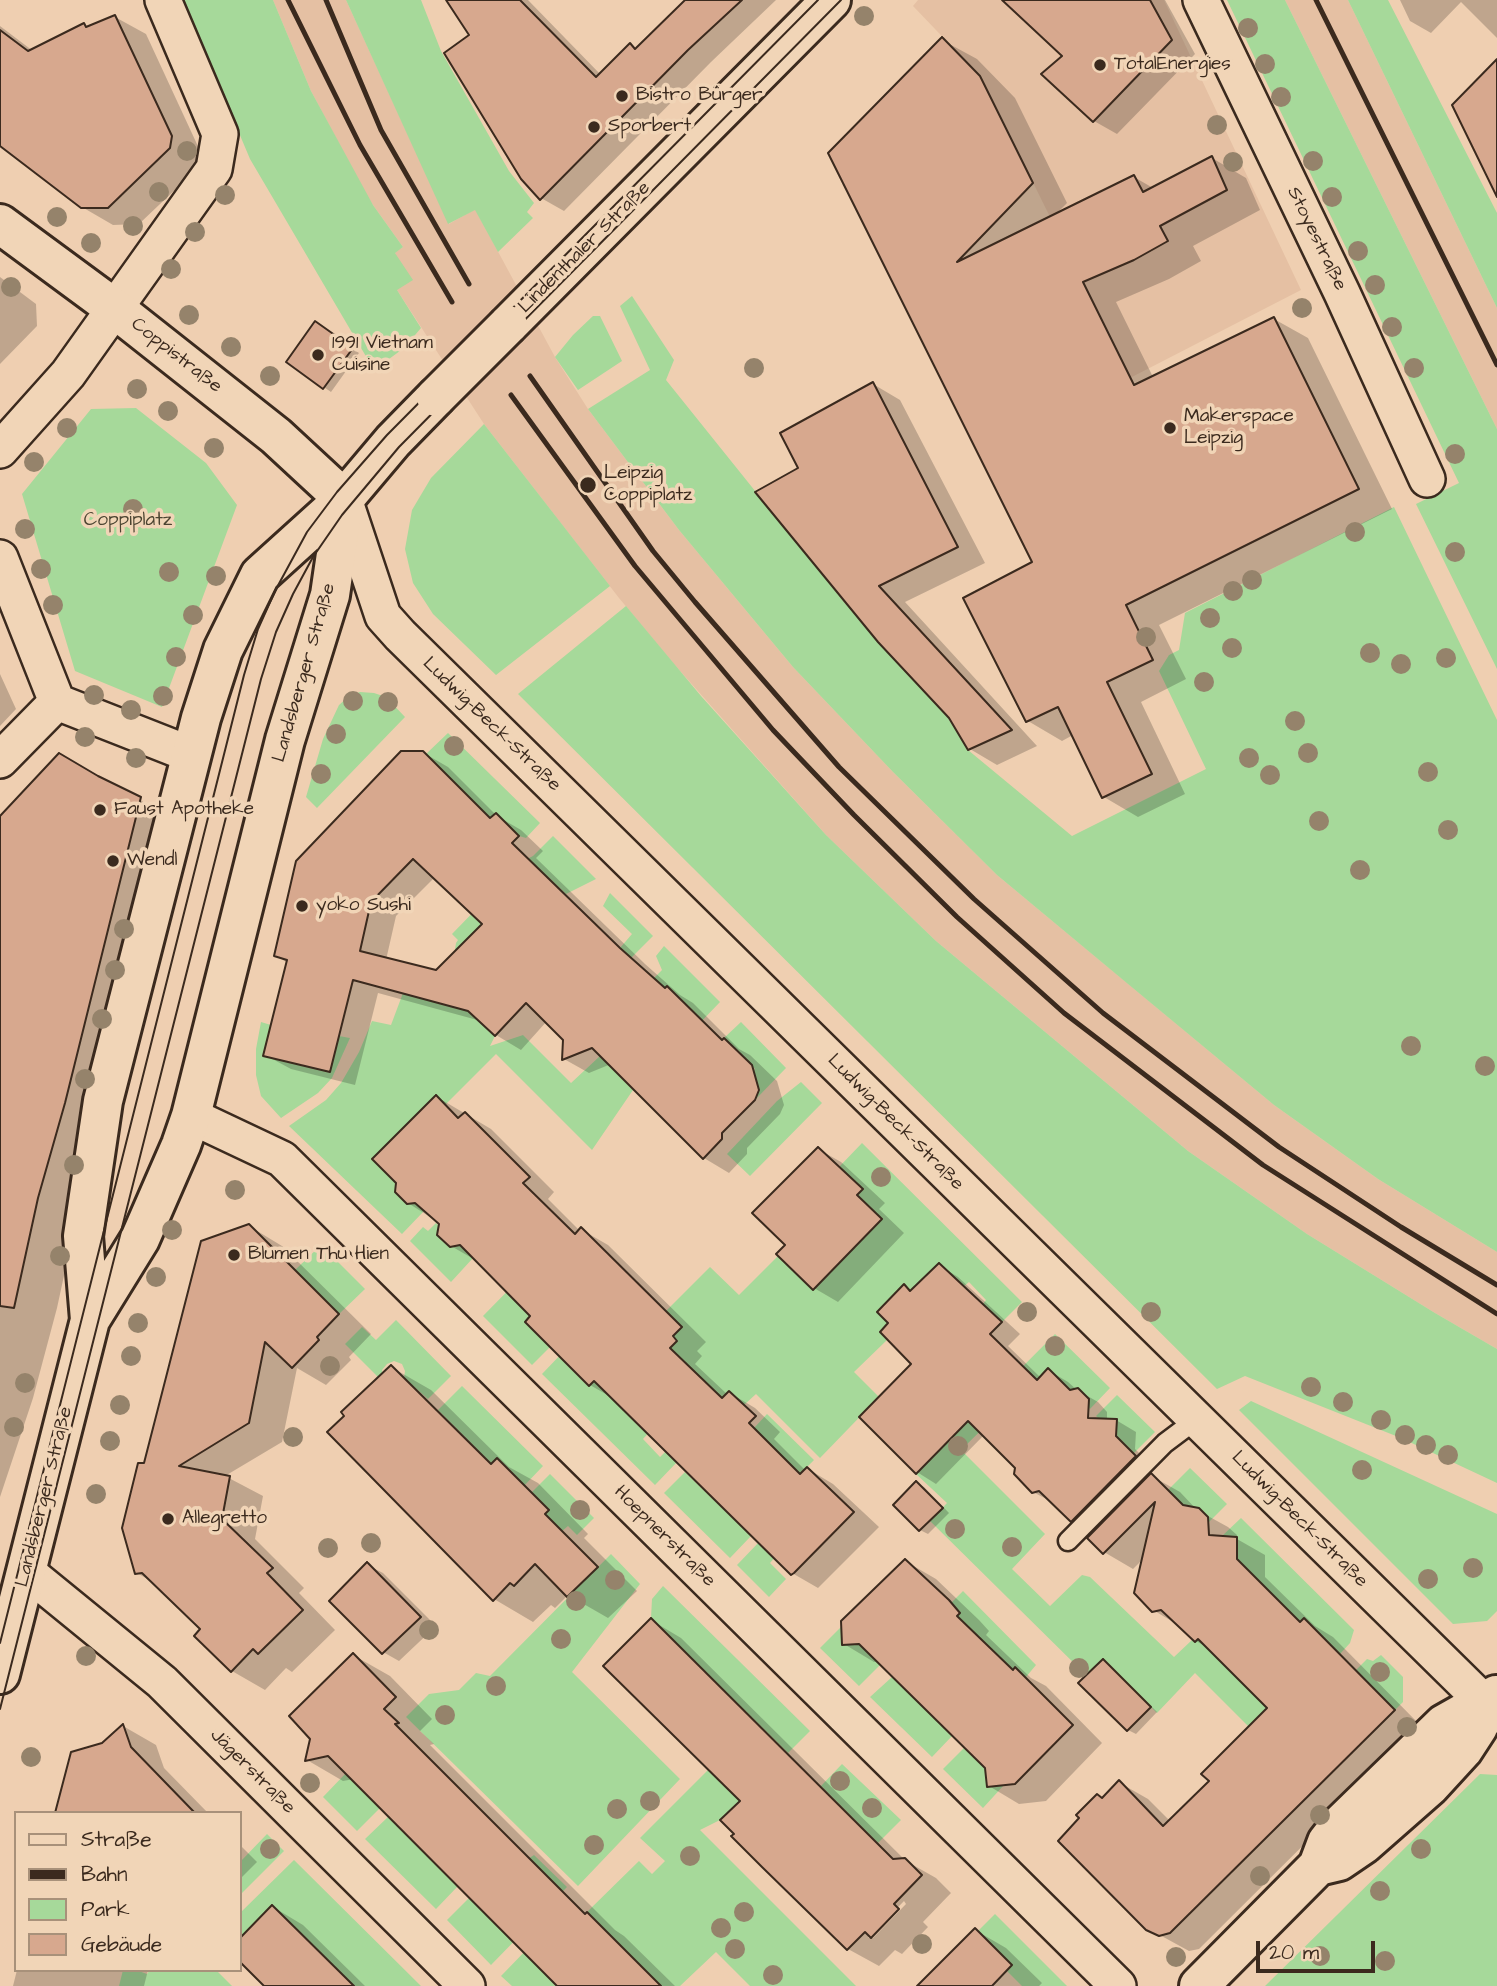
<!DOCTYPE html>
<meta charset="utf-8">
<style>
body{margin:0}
#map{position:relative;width:1497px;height:1986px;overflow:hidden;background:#efcfb1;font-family:"Architects Daughter",sans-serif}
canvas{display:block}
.legend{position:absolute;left:14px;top:1811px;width:228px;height:161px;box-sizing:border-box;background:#f1d5b7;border:2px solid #a8917a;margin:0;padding:9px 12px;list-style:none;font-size:21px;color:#3b2a1e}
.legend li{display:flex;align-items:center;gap:14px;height:35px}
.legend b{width:35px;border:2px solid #a8917a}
.scale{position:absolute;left:1256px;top:1941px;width:119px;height:32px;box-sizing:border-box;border:4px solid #3b2a1e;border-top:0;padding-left:9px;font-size:21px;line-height:24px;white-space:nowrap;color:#3b2a1e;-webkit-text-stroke:5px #f1d5b7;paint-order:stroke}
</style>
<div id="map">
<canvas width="1497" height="1986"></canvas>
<ul class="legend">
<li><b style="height:9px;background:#f1d5b7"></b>Straße</li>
<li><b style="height:9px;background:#3b2a1e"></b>Bahn</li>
<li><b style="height:19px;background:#a6d99a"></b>Park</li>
<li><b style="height:19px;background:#d7a88e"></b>Gebäude</li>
</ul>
<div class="scale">20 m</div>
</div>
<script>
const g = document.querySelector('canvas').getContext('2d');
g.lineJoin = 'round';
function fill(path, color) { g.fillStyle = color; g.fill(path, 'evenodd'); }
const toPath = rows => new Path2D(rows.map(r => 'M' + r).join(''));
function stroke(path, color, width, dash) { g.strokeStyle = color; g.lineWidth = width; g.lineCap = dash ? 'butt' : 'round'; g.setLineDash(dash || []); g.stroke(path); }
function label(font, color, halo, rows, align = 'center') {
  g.font = font + ' "Architects Daughter",sans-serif'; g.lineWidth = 7; g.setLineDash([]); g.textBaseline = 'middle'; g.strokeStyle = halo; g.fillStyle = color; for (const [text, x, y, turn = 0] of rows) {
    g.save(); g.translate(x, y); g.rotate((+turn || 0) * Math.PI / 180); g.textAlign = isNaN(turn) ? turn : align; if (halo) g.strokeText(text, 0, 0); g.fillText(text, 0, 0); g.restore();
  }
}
fill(toPath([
 [273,0,346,0,449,224,475,209,555,357,588,409,679,530,793,667,893,772,997,875,1274,1105,1378,1179,1497,1252,1497,1349,1435,1313,1307,1234,1188,1151,936,941,826,835,673,663,619,598,484,424,397,290,395,252,403,247,368,198,311,91],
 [918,0,1164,0,1301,290,1130,378,980,76,913,6],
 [1285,0,1348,0,1497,308,1497,429]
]), '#e5c0a3');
fill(toPath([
 [183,0,273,0,311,91,373,205,403,247,395,253,413,280,397,290,421,328,404,348,374,370,250,159],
 [346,0,421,0,441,51,509,171,534,203,527,212,533,218,498,252,475,210,448,224],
 [1227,0,1285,0,1497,429,1497,669,1416,504,1459,483],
 [1348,0,1388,0,1497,213,1497,308],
 [632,296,674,360,666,380,845,603,949,718,968,750,1072,836,1206,769,1159,671,1169,655,1179,650,1185,613,1394,507,1497,720,1497,1252,1378,1179,1274,1105,1128,984,997,875,893,772,793,667,679,530,588,409,650,370,620,306],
 [593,316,600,316,622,361,578,390,555,357,573,335],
 [136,408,206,463,237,505,162,707,75,671,22,494,91,409],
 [484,424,610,586,496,675,433,614,413,583,405,549,412,510,431,478],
 [626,606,701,696,826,835,936,941,1188,1151,1307,1234,1435,1313,1497,1349,1497,1483,1401,1438,1245,1376,1217,1389,518,694],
 [360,692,374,693,386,697,405,717,317,808,306,797,323,739,339,705,349,696],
 [448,733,540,823,526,838,519,836,496,813,490,818,426,754],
 [553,836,596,879,566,894,537,867,465,941,455,998,495,1036,490,1046,523,1035,571,1083,600,1056,633,1090,592,1150,496,1054,445,1105,436,1095,372,1159,396,1183,395,1192,407,1204,416,1203,424,1211,402,1234,289,1126,326,1100,341,1083,359,1052,372,1021,391,1025,403,993,446,1005,456,943,458,940,452,934,523,861,533,856],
 [610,893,653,936,629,960,620,948,632,934,603,906],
 [664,946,720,1002,697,1026,678,1009,684,1002,668,986,661,993,650,982,662,970,656,956],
 [261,1022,271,1025,264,1056,329,1072,339,1036,350,1038,332,1078,318,1093,281,1118,261,1096,256,1075,256,1049],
 [741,1022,786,1068,755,1100,749,1076,755,1069,724,1038],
 [801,1082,822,1103,750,1176,727,1154,777,1101],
 [862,1143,1022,1302,1002,1322,983,1304,986,1300,969,1282,963,1287,910,1291,904,1285,877,1312,888,1323,880,1332,887,1340,854,1372,879,1397,820,1458,756,1394,744,1405,729,1391,722,1398,700,1377,643,1439,660,1457,667,1450,678,1461,655,1485,542,1374,565,1350,572,1357,566,1364,588,1386,594,1381,651,1367,677,1341,673,1336,681,1326,666,1311,710,1267,739,1295,778,1256,882,1219,858,1195,863,1189,839,1167],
 [436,1223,439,1226,437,1235,450,1247,460,1245,473,1258,451,1282,410,1241,423,1227,428,1231],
 [321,1245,365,1289,339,1314,295,1270],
 [533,1265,530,1316,525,1322,545,1341,556,1341,532,1365,483,1316],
 [396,1320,451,1376,428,1399,404,1378,405,1371,402,1364,394,1361,387,1364,382,1370,383,1377,381,1380,345,1344,362,1327,376,1340],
 [1055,1334,1110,1388,1090,1409,1078,1389,1070,1390,1048,1369,1013,1403,1009,1403,961,1450,1045,1534,1012,1569,1050,1606,1082,1575,1090,1577,1174,1657,1192,1640,1195,1642,1219,1617,1234,1557,1222,1536,1241,1518,1354,1630,1350,1643,1340,1654,1305,1618,1300,1622,1288,1610,1229,1670,1250,1691,1280,1711,1253,1731,1195,1673,1157,1713,1103,1659,1086,1675,930,1521,947,1503,916,1474],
 [462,1386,543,1466,522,1488,516,1476,498,1458,492,1464,438,1410],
 [1117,1395,1155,1432,1134,1453,1096,1416],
 [1251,1401,1497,1514,1497,1611,1487,1621,1453,1624,1239,1410],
 [767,1414,814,1460,800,1474,754,1428],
 [1190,1468,1227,1504,1209,1522,1208,1517,1199,1508,1190,1507,1187,1509,1168,1490],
 [685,1472,751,1536,730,1558,664,1493],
 [550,1474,594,1518,577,1535,568,1526,561,1532,544,1515,549,1510,532,1492],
 [760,1541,776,1556,770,1563,786,1579,769,1597,737,1565],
 [611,1554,640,1584,572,1672,680,1779,578,1886,406,1717,429,1694,459,1690,476,1673,490,1676],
 [663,1586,810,1731,788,1753,651,1618,652,1599],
 [963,1591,1036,1665,1026,1677,1015,1667,1013,1670,957,1616,960,1612,951,1603],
 [841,1627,842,1636,850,1644,859,1644,880,1665,859,1686,820,1648],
 [1381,1655,1403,1677,1403,1702,1395,1710,1356,1670,1367,1659,1373,1661],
 [892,1677,952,1736,932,1757,870,1697],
 [964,1748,985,1768,987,1779,993,1786,1004,1785,983,1808,943,1769],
 [842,1764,901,1820,878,1843,821,1786],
 [708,1770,740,1801,720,1820,700,1830,856,1986,750,1986,716,1952,680,1986,661,1986,587,1912,639,1861,652,1874,665,1861,640,1838],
 [346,1773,380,1808,357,1831,323,1797],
 [1480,1774,1497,1775,1497,1986,1265,1986],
 [389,1816,458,1886,436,1909,365,1839],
 [267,1834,284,1851,240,1895,240,1862],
 [534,1855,567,1887,491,1965,447,1920,470,1897],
 [294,1860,421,1986,354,1986,273,1906,240,1938,240,1913],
 [564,1911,576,1923,536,1965,557,1986,512,1986,501,1976],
 [995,1914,1067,1986,1022,1986,1007,1971,1012,1965,978,1931],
 [123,1970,136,1970,147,1974,150,1970,216,1970,232,1986,119,1986]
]), '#a6d99a');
fill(toPath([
 [448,0,528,0,601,75,630,45,637,49,687,0,776,0,711,62,564,211,541,198,472,36],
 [1004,0,1165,0,1195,54,1117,134,1094,121,1064,56],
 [1400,0,1497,0,1497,38,1461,2,1431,33,1410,21],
 [115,17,146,34,202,155,200,166,139,224,113,225,82,207,0,144,0,26,33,51,84,25,89,28],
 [942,40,977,59,1015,98,1067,203,1055,215,1134,177,1153,188,1212,158,1246,178,1260,210,1193,246,1201,261,1169,279,1116,302,1153,377,1274,319,1308,338,1392,509,1159,625,1186,679,1141,702,1185,794,1138,817,1104,797,1073,735,1062,741,1028,721,965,599,1035,562,831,153],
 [0,277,36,304,37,326,0,364],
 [323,328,359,353,331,392,288,362],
 [873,384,900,400,985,563,905,602,1037,746,997,765,970,749,800,469],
 [0,674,16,709,0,726],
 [422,752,448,767,497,816,521,830,543,851,536,858,645,964,680,995,693,1003,739,1049,750,1055,777,1081,784,1105,780,1114,747,1148,747,1154,729,1173,704,1158,611,1064,589,1073,564,1059,565,1039,547,1021,521,1050,496,1035,481,1021,378,993,355,1085,291,1069,265,1055,288,963,276,956],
 [435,877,484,924,437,972,386,960,396,916],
 [108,783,179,821,76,1220,57,1308,33,1398,0,1497,0,817],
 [437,1097,491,1129,554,1192,548,1199,580,1231,582,1230,608,1245,706,1342,697,1351,702,1356,695,1364,728,1395,730,1393,755,1408,780,1432,774,1439,806,1471,808,1469,833,1484,879,1527,818,1588,792,1573,616,1400,590,1385,533,1316,477,1261,451,1246,441,1224,408,1203],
 [818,1149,841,1162,885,1203,879,1209,904,1233,838,1302,814,1288,788,1245],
 [249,1226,282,1246,371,1334,349,1357,351,1360,326,1385,297,1368,282,1442,225,1476,263,1496,255,1539,304,1588,299,1593,335,1630,292,1672,286,1668,265,1690,232,1671,203,1629,156,1584,137,1573,145,1465],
 [939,1265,958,1277,1020,1334,1008,1346,1041,1378,1048,1370,1068,1382,1077,1390,1098,1402,1107,1412,1107,1420,1116,1420,1136,1432,1135,1449,1154,1468,1148,1474,1180,1492,1197,1510,1228,1527,1237,1535,1237,1539,1265,1555,1265,1577,1315,1626,1333,1637,1422,1727,1199,1949,1189,1951,1147,1928,1103,1799,1120,1783,1148,1799,1170,1821,1211,1781,1269,1708,1210,1649,1196,1641,1180,1626,1153,1610,1144,1558,1133,1569,1104,1552,1094,1533,1072,1521,1054,1503,1033,1492,1016,1467,984,1435,936,1484,917,1472,914,1364,890,1323,904,1286,913,1291],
 [391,1367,431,1390,509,1467,538,1483,588,1534,584,1538,637,1591,608,1618,568,1595,555,1608,551,1605,533,1622,494,1599],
 [916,1483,924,1487,949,1513,928,1534,920,1530],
 [905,1561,936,1579,979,1620,989,1631,986,1635,1031,1678,1046,1686,1102,1743,1046,1801,1019,1804,989,1786,987,1767,879,1661,874,1662,844,1644],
 [367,1565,383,1573,436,1626,399,1661,383,1652],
 [651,1620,681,1638,906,1861,936,1878,951,1893,923,1922,928,1927,902,1954,895,1950,879,1966,848,1949,763,1866,742,1801],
 [904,1901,906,1904,873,1938,868,1938],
 [353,1655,390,1676,432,1719,420,1731,434,1744,430,1745,615,1930,624,1936,675,1986,560,1986,354,1779,343,1781,307,1760],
 [1103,1661,1110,1665,1157,1712,1136,1734,1128,1730],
 [123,1726,156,1745,164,1768,208,1813,57,1813,103,1744],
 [240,1845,257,1862,240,1879],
 [273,1907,303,1925,365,1986,267,1986,240,1959,240,1941],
 [975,1930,1006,1948,1042,1983,1039,1986,920,1986],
 [17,1970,148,1970,144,1986,13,1986]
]), '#0003');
const building = toPath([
 [446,0,520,0,596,77,630,43,635,49,685,0,742,0,688,50,540,200,521,179,444,53,469,35,446,0],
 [1002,0,1150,0,1172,40,1093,122,1041,74,1062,56,1002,0],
 [115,15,172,136,170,148,108,208,81,208,0,146,0,30,28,51,84,23,86,27,115,15],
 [942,37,980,76,1033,183,957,262,1134,175,1143,192,1212,156,1227,190,1160,226,1168,241,1134,260,1083,282,1134,385,1274,317,1359,489,1126,605,1153,660,1107,682,1152,774,1102,798,1058,707,1026,722,963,598,1032,562,828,153,942,37],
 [1497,59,1497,197,1452,105,1497,59],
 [315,321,353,348,323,389,286,362,315,321],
 [873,382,958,547,879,586,1012,730,968,750,949,718,878,642,755,492,798,468,780,433,873,382],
 [401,751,423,751,490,818,496,813,519,836,512,843,620,948,665,988,667,986,722,1040,724,1038,752,1065,759,1090,755,1100,722,1133,722,1139,703,1159,592,1048,562,1060,563,1040,526,1003,495,1036,468,1011,353,980,330,1072,263,1056,287,960,274,956,296,861,401,751],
 [413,859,482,924,436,970,360,951,371,902,413,859],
 [59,753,98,776,141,797,65,1103,38,1198,14,1308,0,1306,0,816,59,753],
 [436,1095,458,1118,465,1112,530,1177,523,1183,575,1234,581,1227,682,1327,673,1336,677,1341,670,1348,722,1398,729,1391,756,1416,749,1423,800,1474,807,1467,854,1512,794,1573,791,1575,594,1381,589,1386,525,1322,530,1316,460,1245,450,1247,437,1235,439,1224,415,1203,407,1204,395,1192,396,1183,372,1159,436,1095],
 [818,1147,863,1189,857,1195,882,1219,813,1290,776,1254,785,1245,752,1213,818,1147],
 [249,1224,339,1314,317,1337,319,1340,292,1368,265,1342,249,1423,179,1466,230,1476,222,1519,273,1568,267,1573,303,1610,258,1654,253,1649,231,1672,194,1636,200,1629,142,1573,135,1574,122,1528,138,1463,144,1463,201,1241,249,1224],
 [939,1263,1002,1322,990,1334,1037,1380,1048,1368,1070,1390,1078,1388,1089,1399,1088,1418,1117,1419,1116,1436,1136,1456,1071,1522,1039,1491,1032,1493,1014,1474,1015,1468,968,1421,916,1474,859,1417,911,1364,880,1332,888,1323,877,1312,904,1284,910,1291,939,1263],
 [391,1365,491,1464,497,1458,549,1510,545,1514,598,1567,567,1597,535,1564,514,1586,510,1583,493,1601,327,1432,344,1416,341,1412,391,1365],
 [1151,1473,1183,1505,1199,1508,1208,1517,1209,1535,1237,1537,1237,1559,1300,1622,1304,1618,1395,1710,1170,1933,1159,1936,1146,1930,1058,1841,1079,1818,1076,1815,1097,1794,1102,1798,1119,1780,1163,1826,1209,1781,1201,1774,1267,1708,1198,1639,1195,1642,1161,1610,1152,1612,1134,1593,1155,1502,1103,1554,1087,1538,1151,1473],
 [916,1481,943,1508,919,1531,893,1505,916,1481],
 [905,1559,949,1600,960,1613,957,1616,1013,1670,1015,1667,1073,1725,1015,1784,987,1787,985,1768,859,1644,842,1645,841,1621,905,1559],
 [367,1562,421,1617,382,1654,329,1601,367,1562],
 [651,1618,893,1859,905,1858,922,1875,894,1904,899,1909,871,1938,865,1932,847,1950,762,1867,731,1836,734,1834,720,1820,740,1801,603,1666,651,1618],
 [353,1653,396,1697,384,1709,399,1723,395,1724,585,1914,587,1912,661,1986,557,1986,328,1756,305,1761,310,1739,289,1716,353,1653],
 [1103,1659,1151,1707,1127,1731,1078,1683,1103,1659],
 [123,1724,131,1747,195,1813,55,1813,71,1752,102,1743,123,1724],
 [272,1905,354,1986,264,1986,240,1962,240,1938,272,1905],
 [975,1928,1012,1965,992,1986,917,1986,975,1928]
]);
fill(building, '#d7a88e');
stroke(building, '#3b2a1e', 2);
const service = toPath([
 [1068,1541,1165,1443,1197,1419]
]);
const minor = toPath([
 [1201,0,1342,293,1427,479],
 [0,450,68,374,214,169,220,134,163,0],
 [344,499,383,616,400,635,1497,1715],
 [0,558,57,702,192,755],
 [0,760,57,702],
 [191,1116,282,1159,1118,1986],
 [26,1571,162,1682,467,1986]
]);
const secondary = toPath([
 [0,224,114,308,276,436,344,499],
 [508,325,831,0],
 [90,1320,83,1236,103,1101,201,718,223,650,260,575,344,499,393,441,436,397],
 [0,1674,90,1320,140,1239,181,1145,191,1116,285,740,330,595,344,499],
 [1318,1866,1339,1861,1364,1844,1430,1786,1463,1750,1478,1727,1487,1704,1496,1695],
 [1199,1986,1318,1866,1327,1842,1341,1824,1444,1724,1467,1711,1487,1704]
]);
stroke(service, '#3b2a1e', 23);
stroke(minor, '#3b2a1e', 40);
stroke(secondary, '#3b2a1e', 44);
stroke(service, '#f1d5b7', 18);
stroke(minor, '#f1d5b7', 35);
stroke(secondary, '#f1d5b7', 38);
stroke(toPath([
 [0,1643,244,675,258,629,275,591,307,532,337,492,387,435,818,0],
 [0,1709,261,679,276,632,293,594,313,557,342,515,399,447,841,0]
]), '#3b2a1e', 2);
stroke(toPath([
 [288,0,360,145,452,302],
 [326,0,381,130,469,284],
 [1316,0,1497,365],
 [530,376,653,551,695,602,839,767,974,899,1103,1013,1279,1147,1401,1227,1497,1285],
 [511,395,635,566,773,730,854,815,957,917,1064,1013,1263,1165,1497,1314]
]), '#3b2a1e', 5);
const secondaryBridge = toPath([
 [436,397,508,325]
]);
stroke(secondaryBridge, '#3b2a1e', 44, []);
stroke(secondaryBridge, '#f1d5b7', 38);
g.fillStyle = '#95836b';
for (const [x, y] of [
 [864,16],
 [1248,28],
 [1265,64],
 [1281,97],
 [1217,125],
 [187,151],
 [1313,161],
 [1233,162],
 [159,192],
 [225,195],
 [1332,197],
 [57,217],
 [133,226],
 [195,232],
 [91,243],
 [1358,251],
 [171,269],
 [1375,285],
 [11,287],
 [1302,308],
 [189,315],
 [1392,327],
 [231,347],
 [754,368],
 [1414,368],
 [270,376],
 [137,389],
 [168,411],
 [67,428],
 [214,448],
 [1455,454],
 [34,462],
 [133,509],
 [25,529],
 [1355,532],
 [1455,552],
 [41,569],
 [169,572],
 [216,576],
 [1252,580],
 [1233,591],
 [53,605],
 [193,615],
 [1210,618],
 [1146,637],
 [1232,648],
 [1370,653],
 [176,657],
 [1446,658],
 [1401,664],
 [1204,682],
 [94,695],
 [163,696],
 [353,701],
 [388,702],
 [131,710],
 [1295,721],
 [336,734],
 [85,737],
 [454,746],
 [1308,753],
 [136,758],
 [1249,758],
 [1428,772],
 [321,774],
 [1270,775],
 [1319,821],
 [1448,830],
 [1360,870],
 [124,929],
 [115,970],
 [102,1019],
 [1411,1046],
 [1485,1066],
 [85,1079],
 [74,1165],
 [881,1177],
 [235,1190],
 [172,1230],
 [60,1256],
 [156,1277],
 [1027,1312],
 [1151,1312],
 [138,1323],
 [1055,1346],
 [131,1356],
 [330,1366],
 [25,1383],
 [1311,1387],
 [1343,1402],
 [120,1405],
 [1381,1420],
 [14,1427],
 [1405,1435],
 [293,1437],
 [110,1441],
 [1426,1445],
 [958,1446],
 [1448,1455],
 [1362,1470],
 [96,1494],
 [580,1510],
 [955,1529],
 [371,1543],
 [1012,1547],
 [328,1548],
 [1473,1568],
 [1428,1579],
 [615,1580],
 [576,1601],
 [429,1630],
 [561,1639],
 [86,1656],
 [1079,1668],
 [1380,1672],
 [496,1686],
 [445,1715],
 [1407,1727],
 [31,1757],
 [840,1781],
 [310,1783],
 [650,1801],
 [872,1808],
 [617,1809],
 [1320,1815],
 [594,1845],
 [270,1849],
 [1421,1849],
 [690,1856],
 [1260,1876],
 [1380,1891],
 [744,1912],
 [721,1928],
 [922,1944],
 [735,1949],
 [1320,1956],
 [1176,1957],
 [1385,1961],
 [773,1975]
]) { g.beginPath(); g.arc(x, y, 10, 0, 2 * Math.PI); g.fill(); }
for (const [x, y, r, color] of [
 [1100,65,7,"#3b2a1e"],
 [622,96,7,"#3b2a1e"],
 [594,127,7,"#3b2a1e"],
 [318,355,7,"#3b2a1e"],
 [1170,428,7,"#3b2a1e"],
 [588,485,9,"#3b2a1e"],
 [100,810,7,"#3b2a1e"],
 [113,861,7,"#3b2a1e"],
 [302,906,7,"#3b2a1e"],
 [234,1255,7,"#3b2a1e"],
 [168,1519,7,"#3b2a1e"]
]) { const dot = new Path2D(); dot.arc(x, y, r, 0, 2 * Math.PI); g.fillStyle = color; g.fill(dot); stroke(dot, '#f1d5b7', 2.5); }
label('19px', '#3b2a1e', '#f1d5b7', [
 ["TotalEnergies",1114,65],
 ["Bistro Bürger",636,96],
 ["Sporbert",608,127],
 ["1991 Vietnam",332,344],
 ["Cuisine",332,366],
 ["Makerspace",1184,417],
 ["Leipzig",1184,439],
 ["Leipzig",604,474],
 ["Coppiplatz",604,496],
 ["Faust Apotheke",114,810],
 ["Wendl",127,861],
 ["yoko Sushi",316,906],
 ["Blumen Thu Hien",248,1255],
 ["Allegretto",182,1519]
], 'left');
label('19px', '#3b2a1e', '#f1d5b7', [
 ["Stoyestraße",1316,239,64],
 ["Lindenthaler Straße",585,248,-45],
 ["Coppistraße",176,356,38],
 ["Landsberger Straße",305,673,-74],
 ["Ludwig-Beck-Straße",491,725,44],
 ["Ludwig-Beck-Straße",895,1123,45],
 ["Landsberger Straße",45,1497,-76],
 ["Ludwig-Beck-Straße",1299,1520,45],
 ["Hoepnerstraße",664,1537,45],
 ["Jägerstraße",252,1772,45]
]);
label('19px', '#4b4431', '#f1d5b7', [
 ["Coppiplatz",128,521]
]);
</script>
